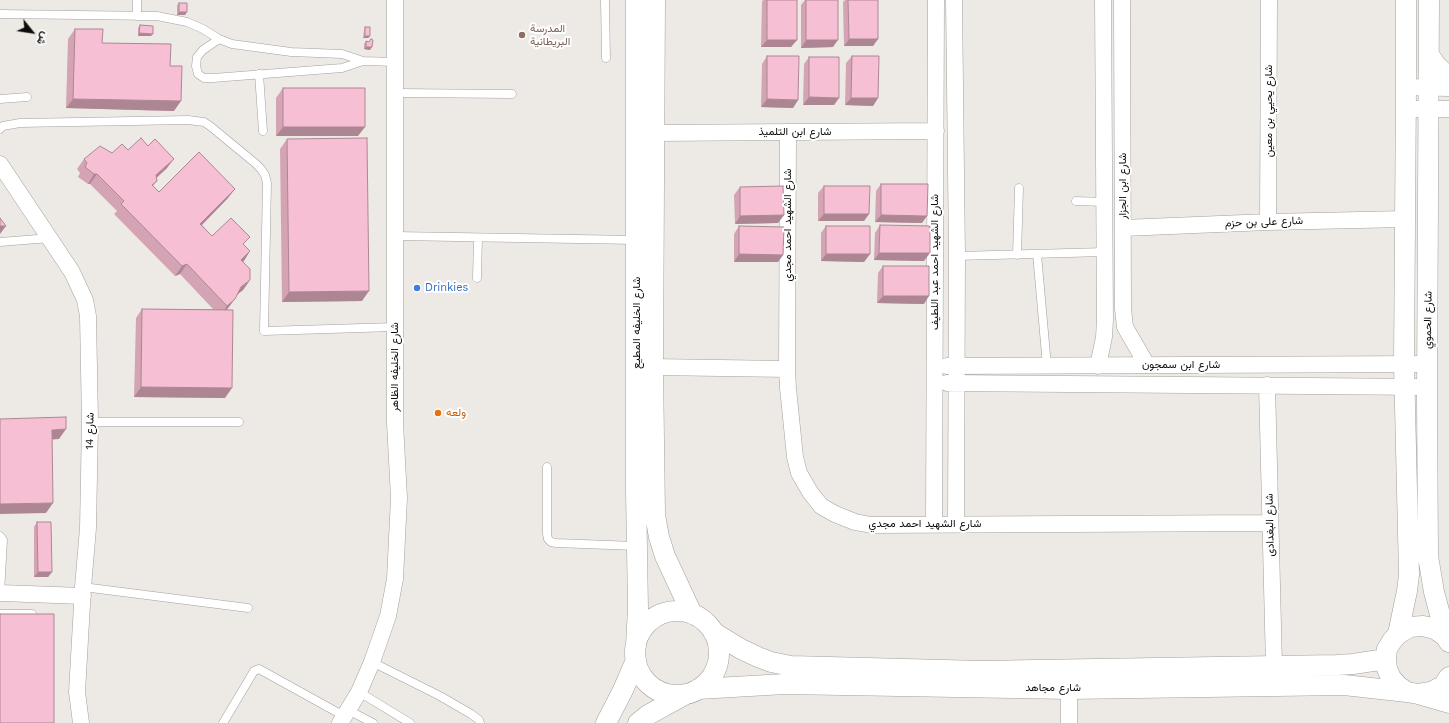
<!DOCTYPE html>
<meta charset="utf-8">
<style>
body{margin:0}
#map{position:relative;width:1449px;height:723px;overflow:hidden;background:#edeae6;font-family:"Work Sans",Vazirmatn,sans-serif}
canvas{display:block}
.north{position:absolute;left:12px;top:12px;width:40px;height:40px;-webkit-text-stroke:3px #fff;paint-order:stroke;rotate:120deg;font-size:11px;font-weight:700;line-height:16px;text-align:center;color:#0d0c0b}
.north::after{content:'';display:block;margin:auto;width:14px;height:18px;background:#0d0c0b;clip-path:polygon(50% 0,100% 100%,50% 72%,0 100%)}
</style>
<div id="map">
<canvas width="1449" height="723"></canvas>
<div class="north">ش</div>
</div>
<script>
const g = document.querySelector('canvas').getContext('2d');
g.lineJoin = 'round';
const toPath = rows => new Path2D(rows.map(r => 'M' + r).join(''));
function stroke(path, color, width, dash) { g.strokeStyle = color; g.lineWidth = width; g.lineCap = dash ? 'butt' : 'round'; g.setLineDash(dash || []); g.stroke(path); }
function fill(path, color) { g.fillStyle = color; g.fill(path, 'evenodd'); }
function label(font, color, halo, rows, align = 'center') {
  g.font = font + ' "Work Sans",Vazirmatn,sans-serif'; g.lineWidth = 4; g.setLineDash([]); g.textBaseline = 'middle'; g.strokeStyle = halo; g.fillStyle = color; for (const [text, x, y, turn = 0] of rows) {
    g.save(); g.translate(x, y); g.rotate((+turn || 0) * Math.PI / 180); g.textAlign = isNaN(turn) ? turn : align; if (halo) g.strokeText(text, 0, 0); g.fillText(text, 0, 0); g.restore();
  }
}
const service = toPath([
 [137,0,137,16],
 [605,0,606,58],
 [0,14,157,16,187,22,203,29,219,39,232,44,291,52,342,54,363,61,396,62],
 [219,39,203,50,197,57,196,66,198,74,204,78,213,78,342,68,363,61],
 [259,74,263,131],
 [396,93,512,94],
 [0,99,27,97],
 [0,129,3,126,20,123,188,120,204,122,210,126,255,163,261,169,265,175,267,183,264,331,395,327],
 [1076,201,1104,202],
 [396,236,637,240],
 [0,242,50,238],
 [1037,254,1047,366],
 [1017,255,1019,188],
 [957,256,1105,252],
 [477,278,478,238],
 [90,422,239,422],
 [547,467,547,534,548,539,551,542,556,543,636,546],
 [0,536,3,540,0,593],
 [83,587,248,608],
 [0,614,32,614],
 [372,662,440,696,471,714,479,720,480,723],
 [359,692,410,723],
 [348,710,373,723],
 [223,723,254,671,259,669,344,716]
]);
const minor = toPath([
 [954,0,957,256,956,524],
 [1122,0,1123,309,1125,327,1147,365],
 [1406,87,1449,88],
 [1406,109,1449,109],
 [788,132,787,369,788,388,795,457,799,473,810,492,821,506,835,514,855,522,871,525,1270,523],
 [654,133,936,131],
 [0,164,72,272,85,300,88,316,90,422,88,528,83,587,77,692,81,723],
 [1268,222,1269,0],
 [1123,228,1268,222,1405,219],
 [947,366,1427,364],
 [1098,366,1104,337,1105,320,1103,0],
 [653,367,787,369],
 [947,383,1427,387],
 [1267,385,1274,666],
 [934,524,936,0],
 [0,593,83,596],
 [340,723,359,692,372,662,388,616,395,579,399,498,395,423,395,0],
 [1069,723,1069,677]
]);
const tertiary = toPath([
 [636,0,636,492,638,608,636,646],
 [655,0,653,367,655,515,659,537,665,556,692,614],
 [1429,0,1427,398,1428,556,1434,592,1446,637],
 [1429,55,1436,65,1449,78],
 '635 653a42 42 0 1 1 84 0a42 42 0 1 1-84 0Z',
 [713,632,741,649,758,657,771,662,791,666,982,671,1035,670,1337,665,1353,664,1386,659],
 [1398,634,1407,591,1409,575,1404,364,1406,87,1406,0],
 [1449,642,1446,637,1435,629,1423,626,1410,627,1398,634,1392,641,1387,649,1386,659,1387,669,1391,678,1398,686,1407,692,1418,694,1431,692,1443,686,1449,677],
 [698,689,785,684,1069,689,1344,685,1407,692],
 [1418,694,1449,703],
 [606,723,623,690,636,660],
 [638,723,648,715,686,694]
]);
stroke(service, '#a2a09c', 9);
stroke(minor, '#a2a09c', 17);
stroke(tertiary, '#a2a09c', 21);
stroke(service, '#fff', 8);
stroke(minor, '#fff', 16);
stroke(tertiary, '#fff', 20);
fill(toPath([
 [763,0,797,0,797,40,791,47,761,47,762,2],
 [805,0,838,0,833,47,801,48,801,5],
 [845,0,878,0,878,39,873,46,844,46,843,2],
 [179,3,187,12,185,15,177,15,177,5],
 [140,25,151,36,138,36,138,28],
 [365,27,370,36,368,38,363,38,364,30],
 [75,29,102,43,170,66,174,111,66,108,68,39],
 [371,39,370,50,364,49,364,44,366,41,369,42],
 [767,56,798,100,793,108,761,107,762,64],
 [852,56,878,98,873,106,845,105,846,63],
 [809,57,839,98,834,105,803,105,804,64],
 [283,88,358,136,276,136,276,98],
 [287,139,362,301,282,302,280,149],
 [128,150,167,168,156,178,157,181,153,186,159,192,228,198,202,225,212,236,244,245,243,262,250,280,243,290,237,295,227,310,225,398,134,397,136,318,142,309,213,309,180,274,175,276,114,214,117,211,90,184,88,184,78,177,80,173,77,169,84,159],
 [881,184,922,223,875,222,876,191],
 [824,186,869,214,864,221,818,221,818,193],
 [740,187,784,215,778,223,735,224,734,195],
 [880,225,924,261,874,260,875,233],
 [739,226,783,255,778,262,734,262,734,234],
 [826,226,870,254,864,262,821,261,821,233],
 [883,266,924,304,877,303,878,273],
 [37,522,52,572,48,577,34,577,34,527]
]), '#d4a4b5');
fill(toPath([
 [179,12,187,12,185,15,177,15],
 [139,33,153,34,151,36,138,36],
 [365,36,370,36,368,38,363,38],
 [849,39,878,39,873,46,844,46],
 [767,40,797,40,791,47,761,47],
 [806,40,838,40,833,47,801,48],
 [366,47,372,47,370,50,364,49],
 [809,97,839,98,834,105,803,105],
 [851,98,878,98,873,106,845,105],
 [73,99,181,101,174,111,66,108],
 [767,99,798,100,793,108,761,107],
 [283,127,365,127,358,136,276,136],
 [174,159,167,168,149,185,156,175],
 [94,174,97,174,90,184,88,184],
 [235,189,228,198,194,233,200,224],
 [824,214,869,214,864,221,818,221],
 [784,215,778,223,735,224,740,216],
 [881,215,927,216,922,223,875,222],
 [0,226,6,226,0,234],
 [250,251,244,261,234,270,241,260],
 [879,253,930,253,924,261,874,260],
 [739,254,783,255,778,262,734,262],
 [826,254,870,254,864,262,821,261],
 [187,264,180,274,175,276,182,266],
 [250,280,243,290,234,297,241,287],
 [369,291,362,301,282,302,289,292],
 [883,296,929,296,924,304,877,303],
 [235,299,228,308,220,316,227,306],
 [141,387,232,388,225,398,134,397],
 [66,429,59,439,45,440,52,430],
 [53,503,46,513,0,514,0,504],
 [38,572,52,572,48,577,34,577]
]), '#ad8694');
const building = toPath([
 [767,0,797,0,797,40,767,40,767,0],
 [806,0,838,0,838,40,806,40,806,0],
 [848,0,878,0,878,39,849,39,848,0],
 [179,3,187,3,187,12,179,12,179,3],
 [140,25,153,26,153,34,139,33,140,25],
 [365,27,370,27,370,36,365,36,365,27],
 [75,29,103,29,102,43,171,44,170,66,182,66,181,101,73,99,75,29],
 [371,39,373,40,372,47,366,47,366,41,369,42,371,39],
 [767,56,799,56,798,100,767,99,767,56],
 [852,56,879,56,878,98,851,98,852,56],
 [809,57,839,57,839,98,809,97,809,57],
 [283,88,365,88,365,127,283,127,283,88],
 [141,138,148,146,155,139,174,159,156,175,157,181,152,185,159,192,199,152,235,189,200,224,212,236,231,218,250,237,243,244,250,251,241,260,250,269,250,280,241,287,235,299,227,306,187,264,182,266,121,204,124,201,97,174,94,174,85,167,87,163,84,159,100,146,112,153,122,144,128,150,141,138],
 [367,138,369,291,289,292,287,139,367,138],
 [881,184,928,184,927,216,881,215,881,184],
 [783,186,784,215,740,216,740,187,783,186],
 [824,186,870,186,869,214,824,214,824,186],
 [0,218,6,226,0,226,0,218],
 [880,225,930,226,930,253,879,253,880,225],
 [739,226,784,227,783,255,739,254,739,226],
 [826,226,870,226,870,254,826,254,826,226],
 [883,266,929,266,929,296,883,296,883,266],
 [142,309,233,310,232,388,141,387,142,309],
 [66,417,66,429,52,430,53,503,0,504,0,419,66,417],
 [37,522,51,522,52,572,38,572,37,522],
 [0,614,54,614,54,723,0,723,0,614]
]);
fill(building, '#f7bfd3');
stroke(building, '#ad8694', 1);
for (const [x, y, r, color] of [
 [522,35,4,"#8d6e63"],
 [417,288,4,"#3f7fe0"],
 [438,413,4,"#e8710a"]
]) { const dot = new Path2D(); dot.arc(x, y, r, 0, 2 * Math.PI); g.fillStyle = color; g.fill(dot); stroke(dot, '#fff', 1.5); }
label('11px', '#785e54', '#fff', [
 ["المدرسة",530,29],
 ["البريطانية",530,42]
], 'left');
label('11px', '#0d0c0b', '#fff', [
 ["شارع يحيي بن معين",1269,111,-90],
 ["شارع ابن التلميذ",795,132],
 ["شارع ابن الجزار",1123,186,-90],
 ["شارع على بن حزم",1264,222,-2],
 ["شارع الشهيد احمد مجدي",788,225,-90],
 ["شارع الشهيد احمد عبد اللطيف",935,262,-90],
 ["شارع الحموي",1428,320,-89],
 ["شارع الخليفه المطيع",637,323,-90],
 ["شارع ابن سمجون",1181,365],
 ["شارع الخليفه الظاهر",395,367,-90],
 ["شارع 14",90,431,-89],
 ["شارع الشهيد احمد مجدي",925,524],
 ["شارع البغدادى",1270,525,-91],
 ["شارع مجاهد",1053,688]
]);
label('11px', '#366cbe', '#fff', [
 ["Drinkies",425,288]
], 'left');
label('11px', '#c56008', '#fff', [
 ["ولعه",446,413]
], 'left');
</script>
